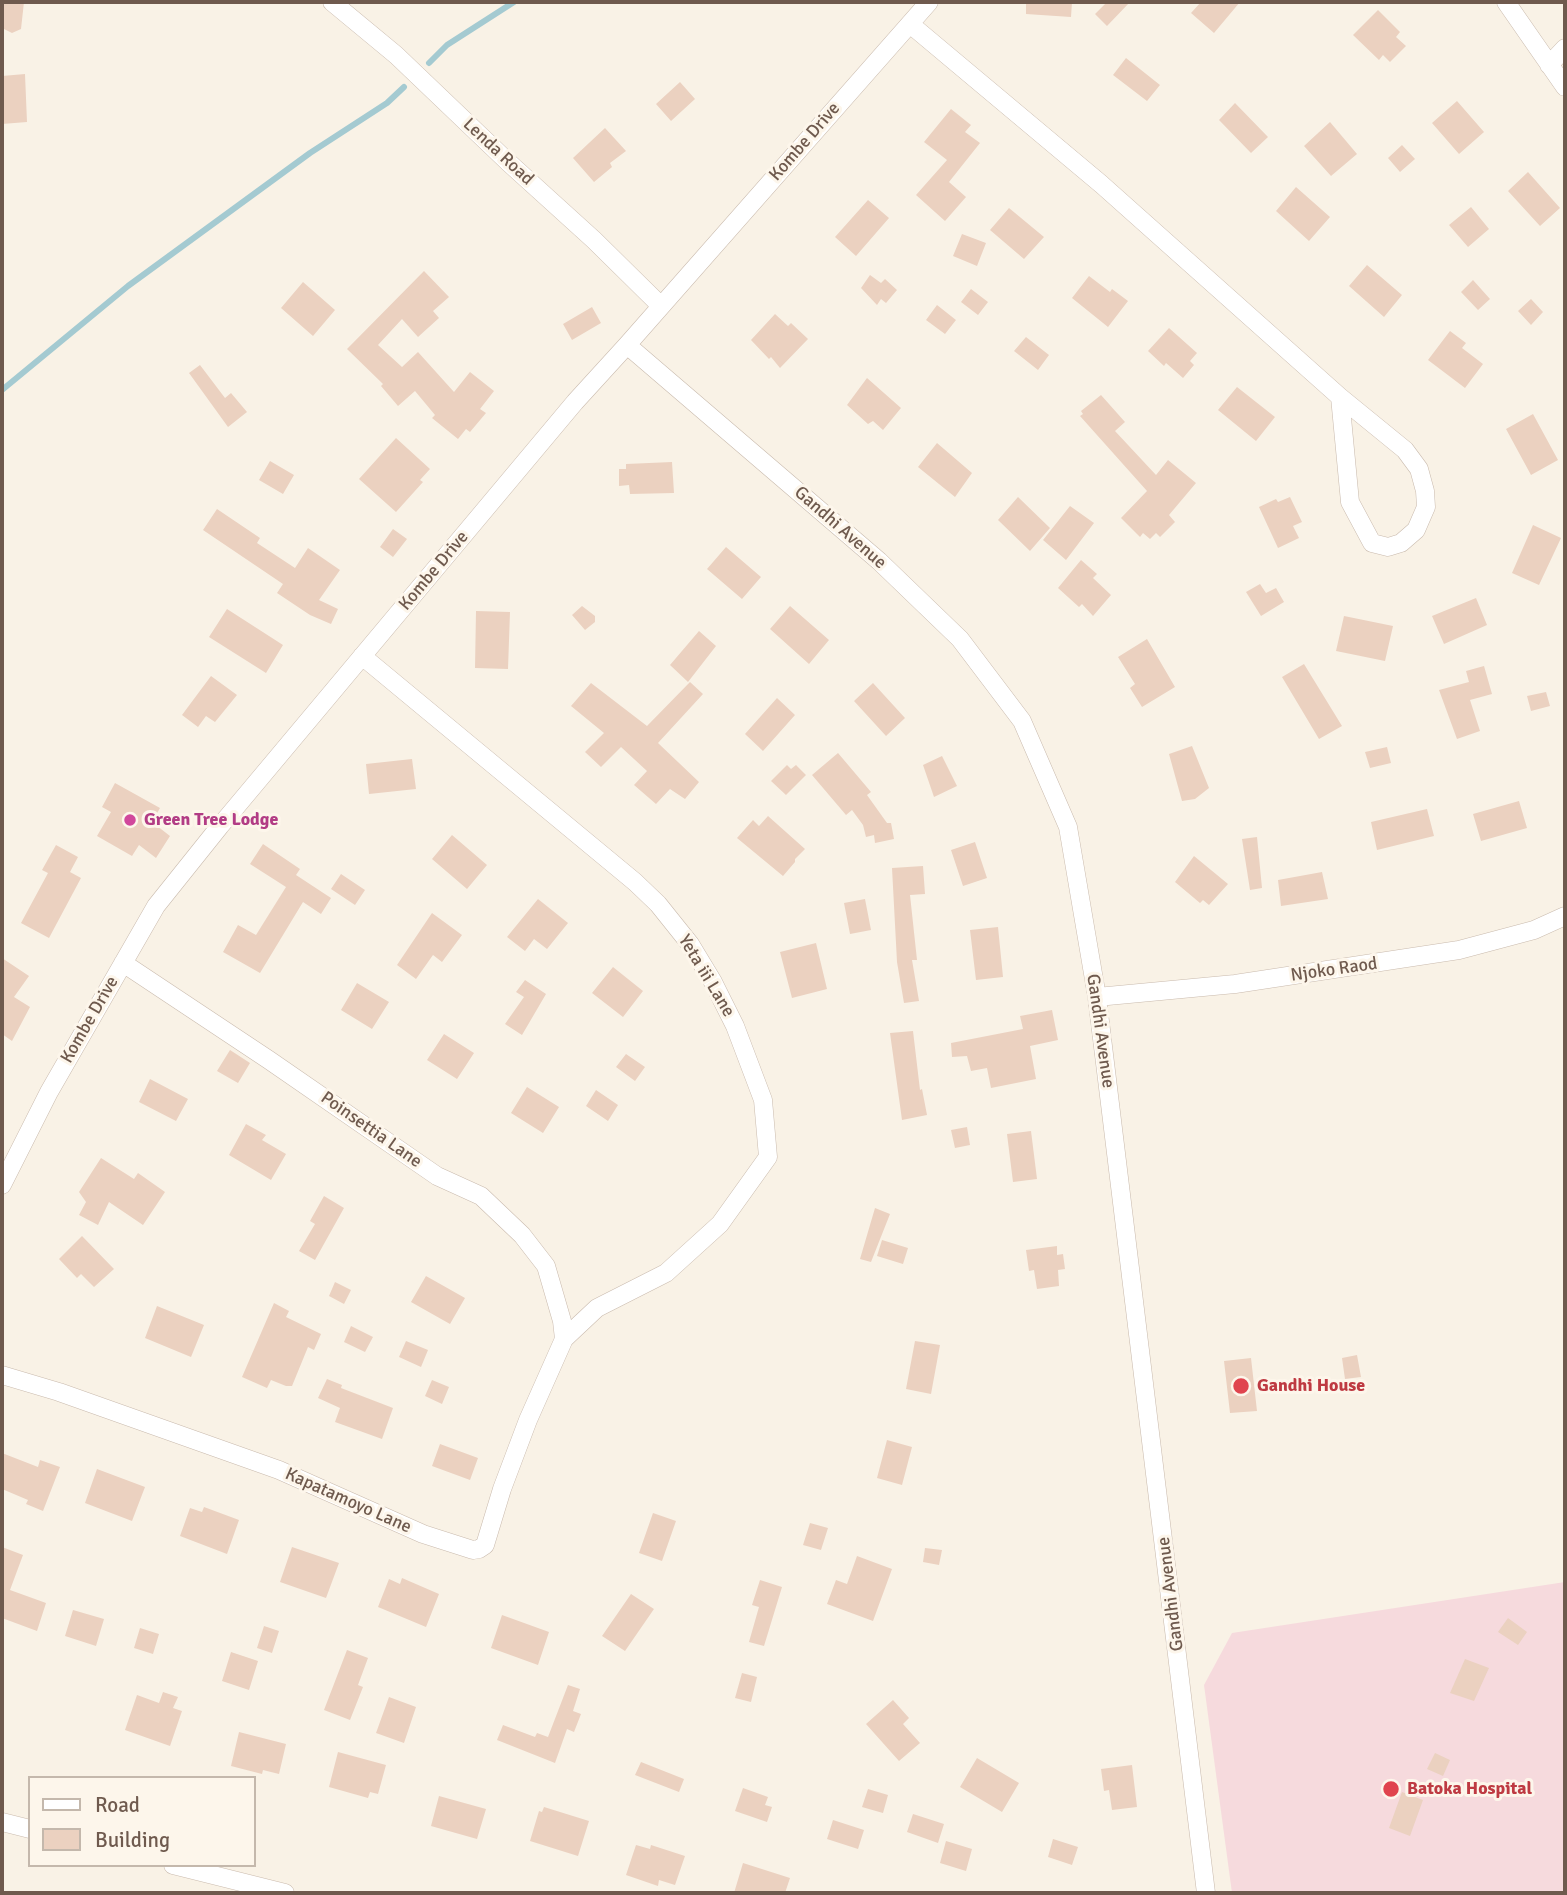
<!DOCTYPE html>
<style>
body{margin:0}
#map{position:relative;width:1567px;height:1895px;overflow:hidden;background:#f9f2e6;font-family:Signika,sans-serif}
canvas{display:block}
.frame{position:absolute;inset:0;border:4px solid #6f5a4e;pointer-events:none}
.legend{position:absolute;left:28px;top:1776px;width:228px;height:91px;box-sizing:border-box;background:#fdf6eb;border:2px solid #c4b8ac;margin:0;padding:9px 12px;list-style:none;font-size:21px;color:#6f5a4e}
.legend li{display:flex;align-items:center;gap:14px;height:35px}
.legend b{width:35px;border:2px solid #c4b8ac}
</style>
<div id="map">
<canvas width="1567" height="1895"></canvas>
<div class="frame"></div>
<ul class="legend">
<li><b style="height:9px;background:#fff"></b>Road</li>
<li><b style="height:19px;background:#ebd1c0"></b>Building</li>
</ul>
</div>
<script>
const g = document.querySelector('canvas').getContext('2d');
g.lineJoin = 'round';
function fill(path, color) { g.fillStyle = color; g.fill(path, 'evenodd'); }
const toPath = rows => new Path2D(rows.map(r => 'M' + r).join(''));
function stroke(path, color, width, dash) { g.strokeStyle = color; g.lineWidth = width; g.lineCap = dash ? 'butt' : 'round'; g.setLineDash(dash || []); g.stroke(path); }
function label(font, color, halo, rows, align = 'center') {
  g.font = font + ' Signika,sans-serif'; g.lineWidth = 6; g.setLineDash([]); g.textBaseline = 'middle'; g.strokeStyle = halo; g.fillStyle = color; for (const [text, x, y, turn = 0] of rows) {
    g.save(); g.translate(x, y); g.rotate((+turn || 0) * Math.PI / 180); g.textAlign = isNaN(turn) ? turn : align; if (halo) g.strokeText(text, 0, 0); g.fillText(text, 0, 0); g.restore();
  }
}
fill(toPath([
 [1565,1582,1565,1893,1232,1893,1204,1685,1232,1633]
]), '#f6dadd');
stroke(toPath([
 [429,63,447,45,514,2],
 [2,390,128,286,310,153,387,103,404,87]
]), '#a4cad1', 6);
fill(toPath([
 [2,2,24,2,21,29,12,33,2,28],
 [1026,2,1072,2,1071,17,1026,14],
 [1107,2,1130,2,1107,26,1095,14],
 [1201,2,1240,2,1214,33,1191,13],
 [1378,10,1400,32,1396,37,1406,46,1390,62,1383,55,1379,60,1353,35],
 [1126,58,1160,85,1147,101,1113,75],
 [25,74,27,122,2,124,2,76],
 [680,82,695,99,671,121,656,104],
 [1457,101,1484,132,1459,154,1432,123],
 [1235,103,1268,137,1251,153,1219,120],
 [951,109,971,125,965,132,980,143,949,182,966,197,945,221,916,195,947,160,924,142],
 [1330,122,1357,154,1331,176,1304,146],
 [605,128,626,151,610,163,612,167,594,182,573,158],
 [1402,145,1415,159,1400,172,1388,158],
 [1528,172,1560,208,1540,226,1508,191],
 [1296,187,1330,217,1309,241,1276,211],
 [868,200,889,218,856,256,835,237],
 [1471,207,1489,229,1468,247,1449,225],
 [1009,208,1044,237,1024,259,990,230],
 [962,234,986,243,977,266,953,256],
 [1367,265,1402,295,1384,317,1349,286],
 [424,271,449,297,433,311,439,318,418,337,402,319,378,345,402,367,418,352,454,392,470,372,494,391,480,409,486,413,470,432,466,429,458,439,432,418,435,415,415,391,398,406,381,386,383,384,347,349],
 [870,275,881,283,885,279,897,290,886,303,881,299,877,305,861,288],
 [1089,276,1110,292,1112,289,1128,301,1108,327,1072,298],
 [1473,280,1490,299,1478,310,1461,292],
 [303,282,335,310,313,336,281,308],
 [971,289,988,302,978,315,961,302],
 [1531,299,1543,312,1531,325,1518,311],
 [937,305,956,320,945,334,926,320],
 [592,307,601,323,572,340,563,324],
 [775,314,788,326,791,323,808,339,780,368,771,357,769,359,751,340],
 [1169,328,1197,353,1190,361,1194,365,1183,378,1166,363,1164,366,1148,351],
 [1450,331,1466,343,1462,348,1483,364,1465,388,1428,360],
 [1026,337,1049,355,1038,370,1014,351],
 [200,365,225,398,231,393,247,412,228,427,189,373],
 [867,378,901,408,883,430,873,421,868,424,847,405],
 [1237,387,1275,417,1256,441,1218,410],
 [1101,395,1125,422,1115,431,1156,475,1168,460,1196,483,1169,515,1175,522,1160,537,1156,533,1150,539,1143,533,1140,537,1121,518,1147,491,1080,416,1083,414,1081,411],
 [1533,414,1558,460,1531,475,1506,429],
 [396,438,430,469,420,480,423,482,396,512,359,479],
 [937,443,972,473,955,497,918,467],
 [270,461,294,475,283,494,259,480],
 [672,462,674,493,630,494,629,485,619,486,619,469,626,469,626,464],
 [1018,497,1050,528,1030,551,998,520],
 [1290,497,1302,522,1293,526,1299,538,1278,548,1259,507,1276,499,1278,502],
 [1070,506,1094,523,1066,560,1043,540],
 [217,509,260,538,257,543,295,568,308,548,340,570,319,600,338,609,331,624,310,615,277,593,283,584,203,530],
 [1533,525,1561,538,1539,585,1512,573],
 [393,529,407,539,393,557,380,547],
 [726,547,761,577,742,599,707,569],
 [1081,560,1097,574,1093,578,1111,595,1093,616,1082,604,1079,607,1058,588],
 [1260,584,1266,593,1276,588,1284,602,1261,616,1246,592],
 [1476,598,1487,625,1444,644,1432,616],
 [582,606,595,616,595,622,585,630,572,615],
 [790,606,829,640,809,664,770,629],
 [227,609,283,645,266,673,209,637],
 [476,611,510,612,508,669,475,668],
 [1344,616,1393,626,1385,661,1336,651],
 [699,631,716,646,688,682,670,665],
 [1147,639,1175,687,1142,707,1130,688,1135,684,1118,657],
 [1304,664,1342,726,1319,739,1282,677],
 [1484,666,1492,694,1470,700,1480,731,1457,739,1439,690,1469,682,1466,671],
 [211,676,237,695,215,722,206,716,198,727,182,715],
 [690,682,703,694,658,743,699,782,685,799,670,789,656,804,634,785,647,771,621,747,601,767,585,752,604,733,571,706,591,683,647,726],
 [873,683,905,718,886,736,854,701],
 [1546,692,1550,706,1531,711,1527,696],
 [777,698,795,715,763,751,745,734],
 [1192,746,1209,788,1195,799,1182,801,1169,754],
 [1387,747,1391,763,1370,768,1365,752],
 [838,753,871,792,867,795,887,823,891,823,894,839,875,843,874,835,866,837,863,825,852,810,846,815,812,775],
 [942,756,957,786,934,797,923,765],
 [412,759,416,789,369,794,366,764],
 [787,765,791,769,796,765,806,775,786,795,771,781],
 [115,783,160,808,152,822,170,836,156,858,139,845,132,856,97,836,111,812,102,807],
 [1519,801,1527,828,1481,841,1473,814],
 [1427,809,1434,836,1377,850,1371,822],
 [768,816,805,849,795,859,795,862,783,876,737,838,753,820,759,826],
 [452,835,487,865,467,889,432,859],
 [1257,837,1262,888,1250,890,1242,839],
 [975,842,987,878,963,886,951,850],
 [263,844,300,869,296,875,331,898,321,914,303,902,260,973,223,952,238,925,256,935,286,887,250,864],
 [56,845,78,857,70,872,81,878,49,938,21,923,48,873,42,870],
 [1194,856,1228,884,1209,905,1203,900,1200,903,1175,882],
 [923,866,925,894,910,895,917,960,912,960,919,1001,904,1003,897,962,892,868],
 [1322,872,1328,899,1281,906,1278,880],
 [341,874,365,890,355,905,331,889],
 [538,899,568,923,547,949,534,939,525,951,507,937],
 [865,899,871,930,850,934,844,903],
 [432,913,462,935,442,962,433,955,416,979,397,965],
 [998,927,1003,977,976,980,970,930],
 [816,943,827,989,792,998,780,952],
 [2,958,29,976,14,997,30,1007,12,1041,2,1034],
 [613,967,643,991,623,1017,592,993],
 [525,980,546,994,522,1035,505,1024,524,997,516,992],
 [357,983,389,1002,372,1029,341,1010],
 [1052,1010,1058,1040,1030,1046,1036,1079,991,1088,987,1068,971,1071,967,1056,952,1057,951,1043,1023,1029,1020,1016],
 [913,1031,920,1090,922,1089,927,1115,902,1120,890,1033],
 [444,1034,474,1053,457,1079,427,1060],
 [230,1050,250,1063,238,1083,217,1071],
 [626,1054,645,1067,635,1081,616,1067],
 [150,1079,188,1099,176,1121,139,1102],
 [527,1087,559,1107,543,1133,511,1113],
 [596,1090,618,1105,608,1121,586,1106],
 [246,1124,266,1135,262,1140,286,1154,271,1180,229,1155],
 [967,1127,970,1145,955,1148,951,1130],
 [1031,1131,1037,1179,1013,1182,1007,1134],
 [101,1158,134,1179,138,1173,165,1192,143,1225,109,1202,98,1225,79,1215,86,1202,79,1192],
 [324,1196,344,1208,315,1260,299,1251,315,1224,310,1221],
 [875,1208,890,1214,871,1262,860,1259],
 [82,1236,114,1269,94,1287,81,1274,77,1278,59,1259],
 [882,1240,908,1248,903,1264,877,1256],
 [1057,1246,1057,1255,1063,1254,1065,1269,1058,1270,1059,1286,1037,1289,1034,1270,1029,1271,1026,1250],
 [426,1276,465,1298,450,1324,411,1302],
 [335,1282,351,1290,344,1304,329,1296],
 [274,1303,289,1311,286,1317,321,1334,314,1350,308,1347,292,1386,286,1386,271,1380,267,1388,242,1377],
 [157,1306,204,1325,191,1357,145,1338],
 [351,1326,373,1337,365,1352,344,1342],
 [406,1341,428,1350,421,1367,399,1357],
 [915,1341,940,1345,931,1394,906,1389],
 [1357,1355,1361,1377,1345,1379,1342,1358],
 [1251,1358,1257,1411,1230,1413,1224,1361],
 [327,1379,342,1385,341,1388,393,1408,382,1439,335,1422,340,1408,318,1398],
 [432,1380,449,1387,442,1404,425,1396],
 [887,1440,912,1447,902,1485,877,1478],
 [440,1444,478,1458,470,1480,432,1466],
 [2,1453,38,1467,40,1460,60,1467,43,1511,26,1504,28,1500,2,1489],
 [97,1469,145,1487,132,1521,85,1503],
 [204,1507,239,1520,227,1554,180,1536,190,1508,202,1512],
 [653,1513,676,1521,662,1561,639,1553],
 [810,1523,828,1528,821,1550,803,1545],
 [2,1547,23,1555,10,1590,46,1603,37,1631,2,1618],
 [292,1547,339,1563,326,1598,280,1582],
 [925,1548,942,1550,939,1565,923,1562],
 [857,1556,892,1569,873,1621,827,1604,836,1580,847,1584],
 [402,1578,439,1594,426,1627,378,1607,389,1579,400,1584],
 [760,1580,782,1587,764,1646,749,1642,759,1607,752,1605],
 [631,1594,654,1609,625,1651,602,1636],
 [73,1610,104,1619,96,1646,65,1636],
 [502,1615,549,1632,538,1665,491,1648],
 [1508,1618,1527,1632,1518,1645,1498,1632],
 [264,1626,279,1631,272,1653,257,1648],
 [140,1628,159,1634,153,1654,134,1648],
 [347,1650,368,1658,358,1685,363,1687,350,1720,324,1710],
 [231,1652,258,1661,249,1690,222,1681],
 [1465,1659,1489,1668,1474,1701,1450,1693],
 [742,1673,757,1677,751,1702,735,1698],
 [568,1685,580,1689,573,1711,581,1714,574,1732,567,1729,555,1763,497,1740,503,1725,535,1737,537,1733,548,1737],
 [163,1692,178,1697,173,1708,182,1711,170,1746,125,1730,137,1695,159,1703],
 [389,1697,416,1707,404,1743,376,1733],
 [893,1700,909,1718,903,1724,920,1743,899,1761,866,1724],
 [239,1732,286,1744,279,1774,263,1770,262,1774,231,1766],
 [338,1752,386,1765,378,1794,370,1792,368,1798,329,1787],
 [1435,1753,1450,1760,1443,1776,1427,1769],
 [977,1758,1019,1783,1002,1812,960,1787],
 [641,1762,684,1779,679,1792,635,1775],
 [1132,1765,1137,1807,1112,1810,1109,1790,1104,1791,1101,1769],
 [743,1788,768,1797,765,1805,772,1807,767,1822,735,1811],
 [868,1789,888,1795,883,1813,862,1807],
 [1402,1792,1423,1800,1410,1836,1389,1828],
 [439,1796,486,1809,477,1839,431,1826],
 [544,1807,589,1821,578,1856,530,1841,539,1811,542,1812],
 [913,1814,944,1824,938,1843,907,1832],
 [833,1820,864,1830,858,1849,827,1839],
 [1053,1839,1078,1847,1072,1865,1048,1857],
 [946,1841,972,1849,966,1871,940,1863],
 [636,1845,650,1849,651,1845,685,1856,675,1885,659,1880,658,1886,626,1875],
 [743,1863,790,1878,785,1893,734,1893]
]), '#ebd1c0');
const minor = toPath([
 [332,2,396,55,508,162,594,240,661,306],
 [1506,2,1565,87],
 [910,24,1101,184,1340,397,1405,450,1419,469,1425,491,1426,507,1416,530,1401,543,1388,547,1372,543,1350,502,1340,397],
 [1549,65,1565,48],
 [627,345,879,561,960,639,1022,721,1068,827,1097,997,1206,1893],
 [123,963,269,1060,437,1176,481,1196,522,1235,546,1266,562,1321,564,1339],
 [1097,997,1235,984,1459,950,1534,930,1565,916],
 [2,1185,49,1092,156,906,220,826,575,402,627,345,929,2],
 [2,1375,59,1392,279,1470,423,1534,473,1550,479,1549,485,1545,502,1489,528,1420,564,1339,597,1308,666,1273,720,1224,768,1157,763,1100,735,1026,713,982,690,944,658,904,635,882,362,656],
 [2,1822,30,1829],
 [173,1865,285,1893]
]);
stroke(minor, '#c9baad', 19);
stroke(minor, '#fff', 18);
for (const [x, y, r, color] of [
 [130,820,7,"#d1479c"],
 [1241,1386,9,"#e0444e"],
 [1391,1789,9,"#e0444e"]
]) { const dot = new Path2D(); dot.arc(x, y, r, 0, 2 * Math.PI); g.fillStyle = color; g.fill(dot); stroke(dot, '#fdf6eb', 2.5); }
label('18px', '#6f5a4e', '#fdf6eb', [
 ["Kombe Drive",805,142,-49],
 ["Lenda Road",498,152,43],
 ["Gandhi Avenue",840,528,41],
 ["Kombe Drive",434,571,-50],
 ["Njoko Raod",1334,970,-8],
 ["Yeta iii Lane",706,976,59],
 ["Kombe Drive",90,1020,-60],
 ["Gandhi Avenue",1100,1031,82],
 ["Poinsettia Lane",371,1130,35],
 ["Kapatamoyo Lane",348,1501,24],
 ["Gandhi Avenue",1171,1594,-97]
]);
label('bold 18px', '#b23c85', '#fdf6eb', [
 ["Green Tree Lodge",144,820]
], 'left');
label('bold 18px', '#be3a42', '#fdf6eb', [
 ["Gandhi House",1257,1386],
 ["Batoka Hospital",1407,1789]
], 'left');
</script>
